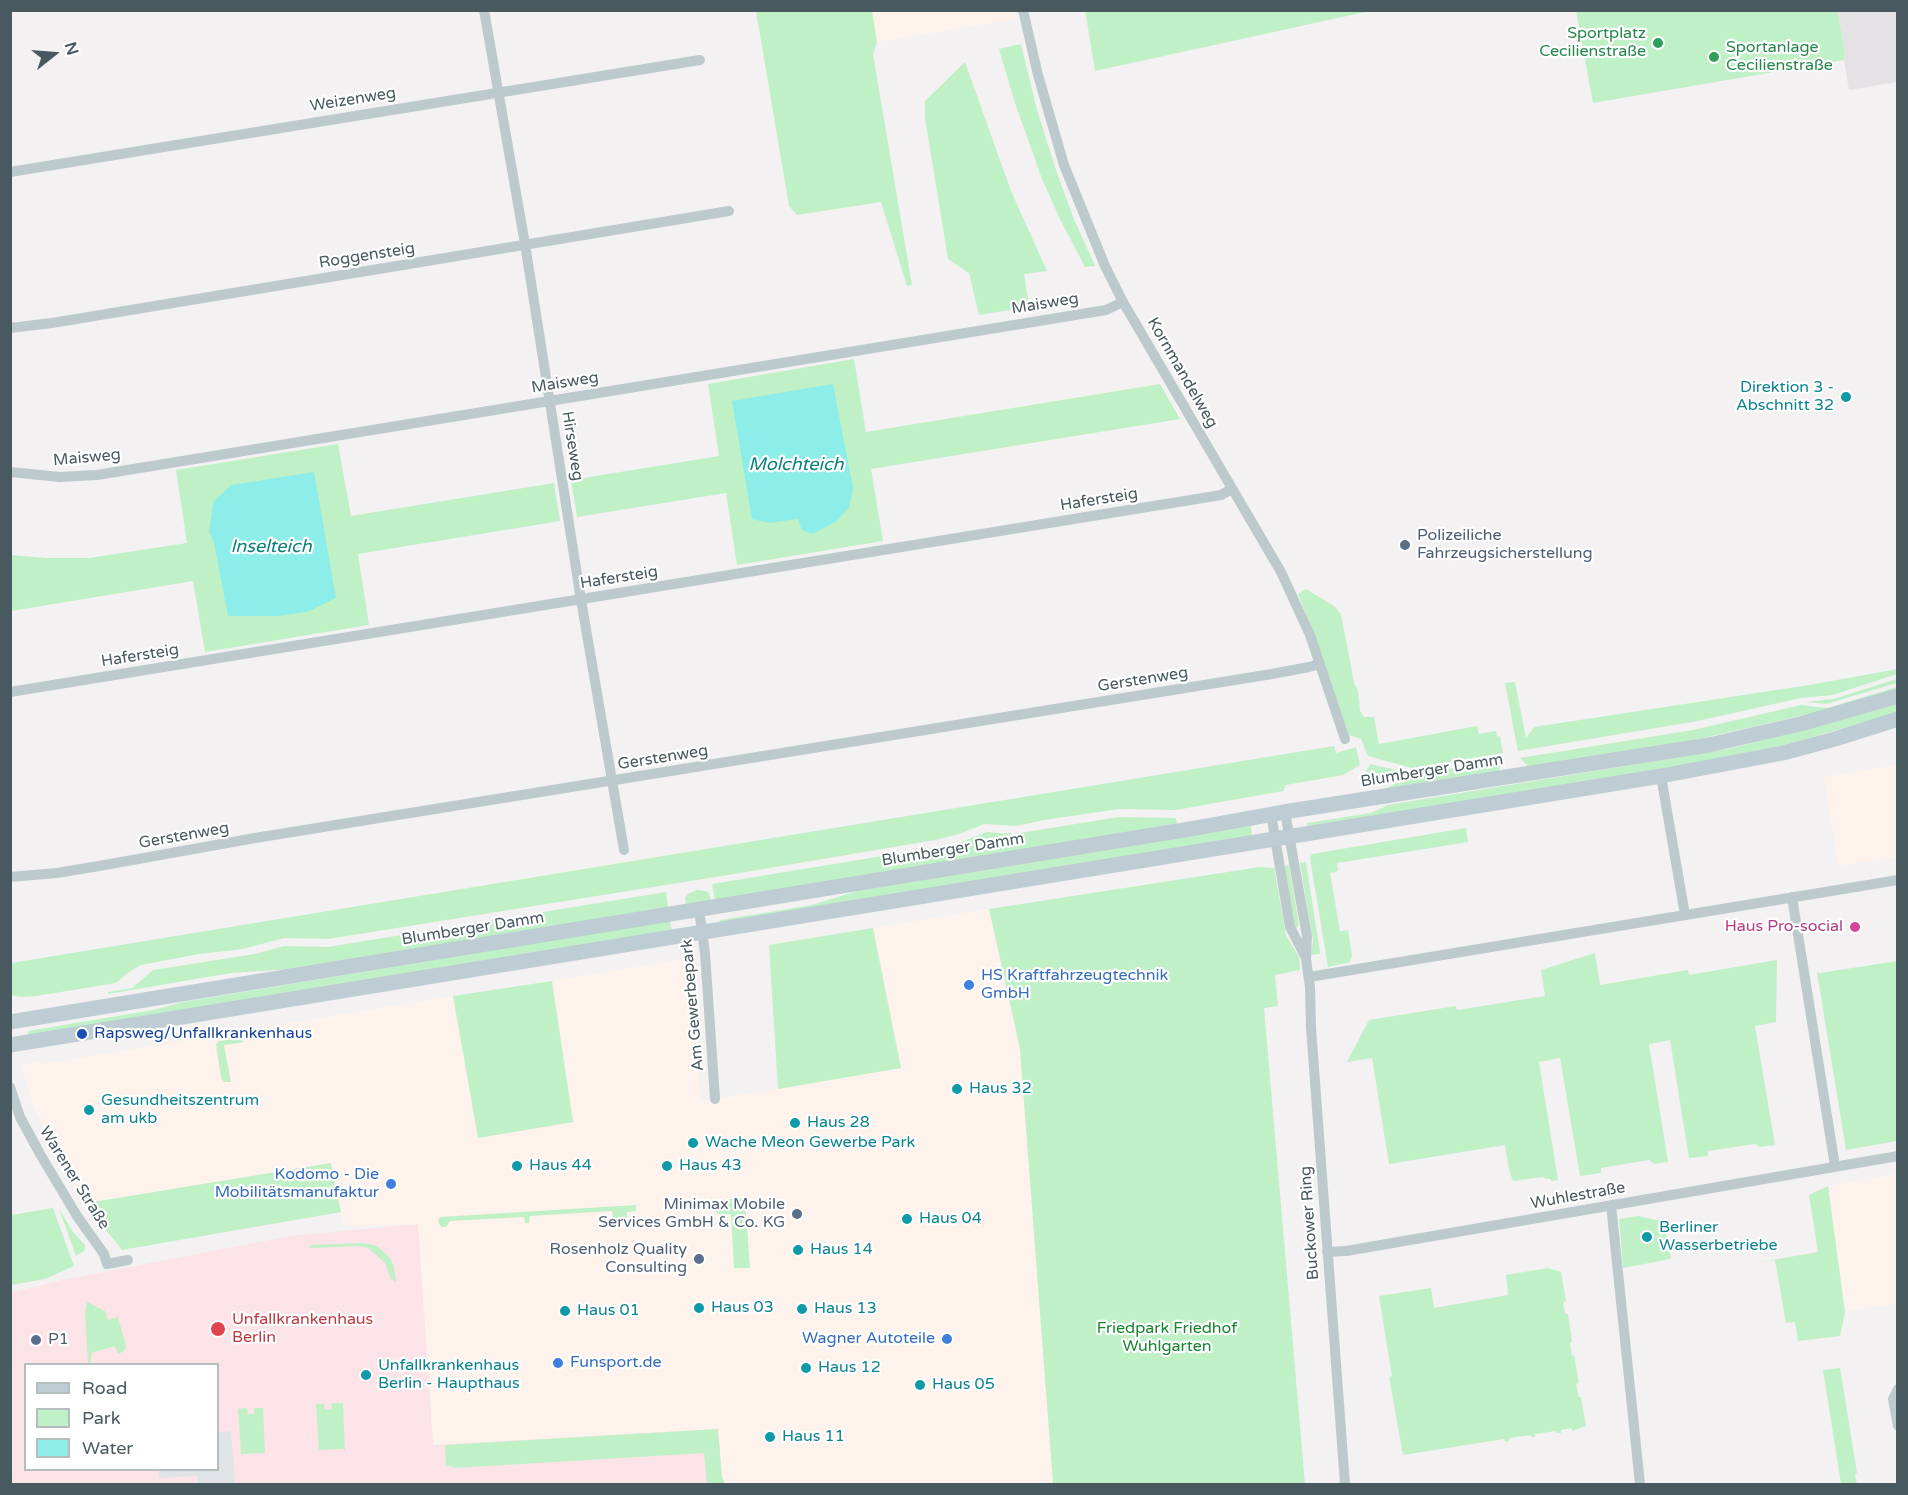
<!DOCTYPE html>
<meta charset="utf-8">
<style>
body{margin:0}
#map{position:relative;width:1908px;height:1495px;overflow:hidden;background:#f3f1f2;font-family:"Varela Round",sans-serif}
canvas{display:block}
.frame{position:absolute;inset:0;border:12px solid #485a5f;pointer-events:none}
.legend{position:absolute;left:24px;top:1363px;width:195px;height:108px;box-sizing:border-box;background:#fff;border:2px solid #b6bdbf;margin:0;padding:8px 10px;list-style:none;font-size:18px;color:#485a5f}
.legend li{display:flex;align-items:center;gap:12px;height:30px}
.legend b{width:30px;border:2px solid #b6bdbf}
.north{position:absolute;left:24px;top:24px;width:60px;height:60px;-webkit-text-stroke:4px #fff;paint-order:stroke;rotate:73deg;font-size:16px;font-weight:700;line-height:24px;text-align:center;color:#485a5f}
.north::after{content:'';display:block;margin:auto;width:21px;height:27px;background:#485a5f;clip-path:polygon(50% 0,100% 100%,50% 72%,0 100%)}
</style>
<div id="map">
<canvas width="1908" height="1495"></canvas>
<div class="frame"></div>
<ul class="legend">
<li><b style="height:8px;background:#bdcdd3"></b>Road</li>
<li><b style="height:16px;background:#c0f0c6"></b>Park</li>
<li><b style="height:16px;background:#8deee9"></b>Water</li>
</ul>
<div class="north">N</div>
</div>
<script>
const g = document.querySelector('canvas').getContext('2d');
g.lineJoin = 'round';
function fill(path, color) { g.fillStyle = color; g.fill(path, 'evenodd'); }
const toPath = rows => new Path2D(rows.map(r => 'M' + r).join(''));
function stroke(path, color, width, dash) { g.strokeStyle = color; g.lineWidth = width; g.lineCap = dash ? 'butt' : 'round'; g.setLineDash(dash || []); g.stroke(path); }
function label(font, color, halo, rows, align = 'center') {
  g.font = font + ' "Varela Round",sans-serif'; g.lineWidth = 4.5; g.setLineDash([]); g.textBaseline = 'middle'; g.strokeStyle = halo; g.fillStyle = color; for (const [text, x, y, turn = 0] of rows) {
    g.save(); g.translate(x, y); g.rotate((+turn || 0) * Math.PI / 180); g.textAlign = isNaN(turn) ? turn : align; if (halo) g.strokeText(text, 0, 0); g.fillText(text, 0, 0); g.restore();
  }
}
fill(toPath([
 [872,11,1014,11,1016,19,877,42],
 [1897,765,1897,857,1838,866,1824,777],
 [989,909,1020,1049,1053,1484,725,1484,722,1477,717,1429,433,1445,418,1225,344,1226,331,1163,87,1203,33,1106,21,1065,38,1062,44,1064,453,996,478,1138,573,1122,552,981,691,958,700,1101,715,1099,901,1068,873,928],
 [1897,1174,1897,1303,1845,1312,1828,1186]
]), '#fdf3ec');
fill(toPath([
 [1838,11,1897,11,1897,82,1849,90,1844,60,1845,53]
]), '#e4e2e4');
fill(toPath([
 [418,1224,433,1445,718,1429,722,1477,725,1484,11,1484,10,1293,62,1280,291,1236],
 [26,1364,218,1364,218,1470,26,1470]
]), '#fce3e7');
fill(toPath([
 [231,1431,235,1484,198,1484,197,1476,159,1478,159,1470,218,1470,218,1432]
]), '#e0e4e6');
fill(toPath([
 [1085,10,1370,10,1370,11,1095,71],
 [756,11,872,11,877,42,873,54,912,285,907,286,881,202,797,215,789,206],
 [1576,11,1838,11,1845,53,1844,60,1593,103],
 [1021,44,1037,110,1057,173,1074,219,1095,266,1085,267,1059,217,1042,179,1015,103,999,49],
 [965,62,1011,191,1047,271,1024,274,1029,307,979,315,969,273,948,259,925,118,925,101],
 [854,359,866,432,1160,384,1180,419,871,469,883,541,737,565,726,493,577,517,571,480,719,456,708,384],
 [338,444,351,516,554,483,560,521,358,554,369,625,205,652,193,581,11,611,11,555,46,558,89,558,187,543,176,470],
 [1306,589,1334,606,1341,614,1354,683,1358,690,1360,711,1364,717,1374,717,1379,744,1477,726,1479,734,1496,731,1497,737,1500,736,1503,753,1412,768,1368,756,1361,739,1349,735,1312,629,1298,594],
 [1898,669,1897,674,1833,695,1801,698,1698,721,1518,751,1505,683,1515,682,1526,738,1534,727,1809,685],
 [1897,679,1897,683,1826,704,1806,702,1833,699],
 [1897,687,1897,689,1822,711,1695,740,1529,767,1520,758,1693,730,1801,705,1827,708],
 [1897,703,1897,713,1781,746,1703,762,1308,826,1307,823,1371,813,1388,805,1728,749,1830,723],
 [1334,746,1336,753,1356,747,1360,765,1343,775,1286,785,1283,791,1176,810,1119,809,1044,820,1016,826,984,824,959,834,935,840,734,874,328,939,284,938,243,949,199,954,141,965,129,972,116,983,36,996,21,997,11,995,11,963],
 [1504,760,1498,772,1385,789,1412,775],
 [1370,764,1400,771,1400,772,1385,777,1361,781],
 [1119,817,1176,818,1177,824,715,900,712,884,956,844,987,832,1014,834],
 [1251,826,1252,837,719,922,720,920,812,905,857,891],
 [1466,828,1468,842,1337,863,1338,871,1330,873,1340,931,1348,930,1352,956,1350,962,1328,967,1310,858,1312,854],
 [1306,862,1320,952,1320,954,1311,955,1313,941,1300,863],
 [1289,865,1299,925,1297,928,1295,928,1284,866],
 [1260,867,1274,868,1286,935,1299,957,1300,970,1275,975,1278,1006,1264,1008,1305,1484,1053,1484,1020,1049,989,909],
 [697,890,706,891,709,893,711,900,686,904,685,898,688,894],
 [666,892,668,907,292,969,231,973,108,994,108,992,132,988,153,970,255,954,284,946,328,947],
 [670,921,672,931,29,1036,28,1031,153,1010,183,1002],
 [873,928,901,1068,778,1089,769,945],
 [1595,953,1600,985,1688,970,1689,975,1777,960,1776,1022,1755,1026,1775,1145,1760,1147,1755,1144,1708,1151,1708,1156,1689,1158,1670,1040,1649,1044,1668,1162,1654,1164,1649,1160,1601,1168,1601,1173,1580,1176,1560,1058,1539,1062,1558,1180,1551,1181,1551,1179,1546,1179,1543,1177,1513,1181,1509,1170,1505,1145,1389,1164,1372,1058,1347,1062,1369,1020,1456,1006,1457,1010,1545,996,1541,970],
 [1897,961,1897,1141,1846,1150,1817,972,1820,973],
 [552,981,573,1122,478,1138,453,996],
 [239,1038,244,1042,224,1045,231,1082,224,1082,221,1078,216,1044,219,1041],
 [331,1163,341,1212,122,1250,93,1214,87,1203],
 [1828,1186,1845,1312,1840,1336,1798,1341,1795,1322,1786,1323,1775,1260,1755,1263,1818,1252,1809,1195],
 [745,1198,750,1268,734,1268,731,1214,717,1214,716,1200],
 [636,1205,636,1211,627,1212,627,1218,613,1219,612,1211,530,1216,529,1223,525,1223,524,1217,450,1221,446,1227,441,1227,438,1221,440,1217],
 [53,1208,74,1266,45,1279,11,1285,11,1215],
 [59,1209,73,1232,85,1245,85,1250,76,1256],
 [1638,1216,1656,1220,1664,1218,1671,1259,1623,1268,1619,1219],
 [363,1243,377,1246,390,1258,394,1267,396,1282,391,1279,385,1263,368,1248,360,1246,310,1248,309,1245],
 [1548,1268,1561,1272,1566,1301,1563,1302,1565,1314,1568,1314,1572,1342,1570,1343,1572,1356,1574,1355,1579,1383,1576,1384,1579,1397,1581,1397,1586,1426,1572,1431,1572,1428,1561,1430,1561,1433,1557,1433,1556,1431,1535,1434,1535,1437,1531,1437,1530,1435,1509,1438,1509,1441,1505,1442,1504,1439,1403,1455,1389,1377,1392,1376,1379,1296,1431,1288,1434,1308,1508,1295,1506,1275],
 [87,1302,105,1311,108,1320,118,1317,126,1346,124,1351,118,1354,115,1346,91,1353,91,1364,88,1364,85,1312],
 [1840,1368,1857,1473,1855,1474,1857,1484,1841,1484,1823,1370],
 [331,1403,343,1403,345,1451,343,1449,319,1450,316,1404,324,1404,325,1410,332,1409],
 [247,1408,248,1414,254,1414,254,1408,263,1408,265,1453,241,1454,238,1409],
 [718,1429,722,1477,725,1484,707,1484,704,1453,455,1468,446,1465,445,1445]
]), '#c0f0c6');
fill(toPath([
 [833,384,853,488,849,508,835,522,813,534,802,530,798,519,769,523,752,519,732,401],
 [314,472,336,598,307,612,278,616,228,616,214,543,209,532,213,502,231,485]
]), '#8deee9');
stroke(toPath([
 [484,10,525,244,581,600,624,850],
 [1023,10,1038,75,1064,165,1105,266,1123,302,1281,572,1310,635,1345,739],
 [10,172,700,60],
 [10,328,52,323,729,211],
 [10,472,60,477,97,475,1106,310,1123,302],
 [10,692,1209,497,1221,495,1232,489],
 [1661,776,1685,915],
 [1285,812,1307,936,1306,959,1310,987,1311,1028,1345,1484],
 [1271,814,1290,927,1305,956],
 [10,877,57,873,99,866,255,838,1272,674,1309,667,1320,664],
 [1792,897,1835,1166],
 [699,910,705,953,715,1099],
 [1309,977,1898,880],
 [10,1087,20,1117,40,1154,77,1216,104,1254,107,1264,128,1260],
 [1611,1205,1640,1484],
 [1327,1252,1346,1251,1898,1156],
 [1898,1389,1893,1399,1898,1426]
]), '#bccace', 10);
stroke(toPath([
 [10,1022,1196,828,1290,811,1709,745,1804,723,1898,696],
 [10,1045,1661,776,1783,753,1835,739,1898,719]
]), '#bdcdd3', 15);
for (const [x, y, r, color] of [
 [1658,43,6,"#2e9e5b"],
 [1714,57,6,"#2e9e5b"],
 [1846,397,6,"#0f9aa8"],
 [1405,545,6,"#5c6f8a"],
 [1855,927,6,"#d1479c"],
 [969,985,6,"#3f7fe0"],
 [82,1034,6,"#1a4fb4"],
 [957,1089,6,"#0f9aa8"],
 [89,1110,6,"#0f9aa8"],
 [795,1123,6,"#0f9aa8"],
 [693,1143,6,"#0f9aa8"],
 [517,1166,6,"#0f9aa8"],
 [667,1166,6,"#0f9aa8"],
 [391,1184,6,"#3f7fe0"],
 [797,1214,6,"#5c6f8a"],
 [907,1219,6,"#0f9aa8"],
 [1647,1237,6,"#0f9aa8"],
 [798,1250,6,"#0f9aa8"],
 [699,1259,6,"#5c6f8a"],
 [699,1308,6,"#0f9aa8"],
 [802,1309,6,"#0f9aa8"],
 [565,1311,6,"#0f9aa8"],
 [218,1329,8,"#e0444e"],
 [947,1339,6,"#3f7fe0"],
 [36,1340,6,"#5c6f8a"],
 [558,1363,6,"#3f7fe0"],
 [806,1368,6,"#0f9aa8"],
 [366,1375,6,"#0f9aa8"],
 [920,1385,6,"#0f9aa8"],
 [770,1437,6,"#0f9aa8"]
]) { const dot = new Path2D(); dot.arc(x, y, r, 0, 2 * Math.PI); g.fillStyle = color; g.fill(dot); stroke(dot, '#fff', 2); }
label('16px', '#27864d', '#fff', [
 ["Sportplatz",1646,34],
 ["Cecilienstraße",1646,52],
 ["Sportanlage",1726,48,"left"],
 ["Cecilienstraße",1726,66,"left"]
], 'right');
label('16px', '#485a5f', '#fff', [
 ["Weizenweg",353,100,-9],
 ["Roggensteig",367,256,-9],
 ["Maisweg",1045,304,-9],
 ["Kornmandelweg",1182,373,60],
 ["Maisweg",565,383,-9],
 ["Hirseweg",572,446,81],
 ["Maisweg",87,458,-5],
 ["Hafersteig",1099,500,-9],
 ["Hafersteig",619,578,-9],
 ["Hafersteig",140,656,-9],
 ["Gerstenweg",1143,680,-9],
 ["Gerstenweg",663,758,-9],
 ["Blumberger Damm",1432,771,-9],
 ["Gerstenweg",184,836,-10],
 ["Blumberger Damm",953,850,-9],
 ["Blumberger Damm",473,929,-9],
 ["Am Gewerbepark",693,1005,-95],
 ["Warener Straße",74,1178,58],
 ["Wuhlestraße",1578,1196,-10],
 ["Buckower Ring",1310,1223,-94]
]);
label('16px', '#0d838f', '#fff', [
 ["Direktion 3 -",1834,388,"right"],
 ["Abschnitt 32",1834,406,"right"],
 ["Haus 32",969,1089],
 ["Gesundheitszentrum",101,1101],
 ["am ukb",101,1119],
 ["Haus 28",807,1123],
 ["Wache Meon Gewerbe Park",705,1143],
 ["Haus 44",529,1166],
 ["Haus 43",679,1166],
 ["Haus 04",919,1219],
 ["Berliner",1659,1228],
 ["Wasserbetriebe",1659,1246],
 ["Haus 14",810,1250],
 ["Haus 03",711,1308],
 ["Haus 13",814,1309],
 ["Haus 01",577,1311],
 ["Unfallkrankenhaus",378,1366],
 ["Berlin - Haupthaus",378,1384],
 ["Haus 12",818,1368],
 ["Haus 05",932,1385],
 ["Haus 11",782,1437]
], 'left');
label('16px', '#4e5e75', '#fff', [
 ["Polizeiliche",1417,536],
 ["Fahrzeugsicherstellung",1417,554],
 ["Minimax Mobile",785,1205,"right"],
 ["Services GmbH & Co. KG",785,1223,"right"],
 ["Rosenholz Quality",687,1250,"right"],
 ["Consulting",687,1268,"right"],
 ["P1",48,1340]
], 'left');
label('16px', '#b23c85', '#fff', [
 ["Haus Pro-social",1843,927]
], 'right');
label('16px', '#366cbe', '#fff', [
 ["HS Kraftfahrzeugtechnik",981,976],
 ["GmbH",981,994],
 ["Kodomo - Die",379,1175,"right"],
 ["Mobilitätsmanufaktur",379,1193,"right"],
 ["Wagner Autoteile",935,1339,"right"],
 ["Funsport.de",570,1363]
], 'left');
label('16px', '#164399', '#fff', [
 ["Rapsweg/Unfallkrankenhaus",94,1034]
], 'left');
label('16px', '#be3a42', '#fff', [
 ["Unfallkrankenhaus",232,1320],
 ["Berlin",232,1338]
], 'left');
label('16px', '#168330', '#fff', [
 ["Friedpark Friedhof",1167,1329],
 ["Wuhlgarten",1167,1347]
]);
label('italic 18px', '#0c807b', '#fff', [
 ["Molchteich",796,465],
 ["Inselteich",271,547]
]);
</script>
